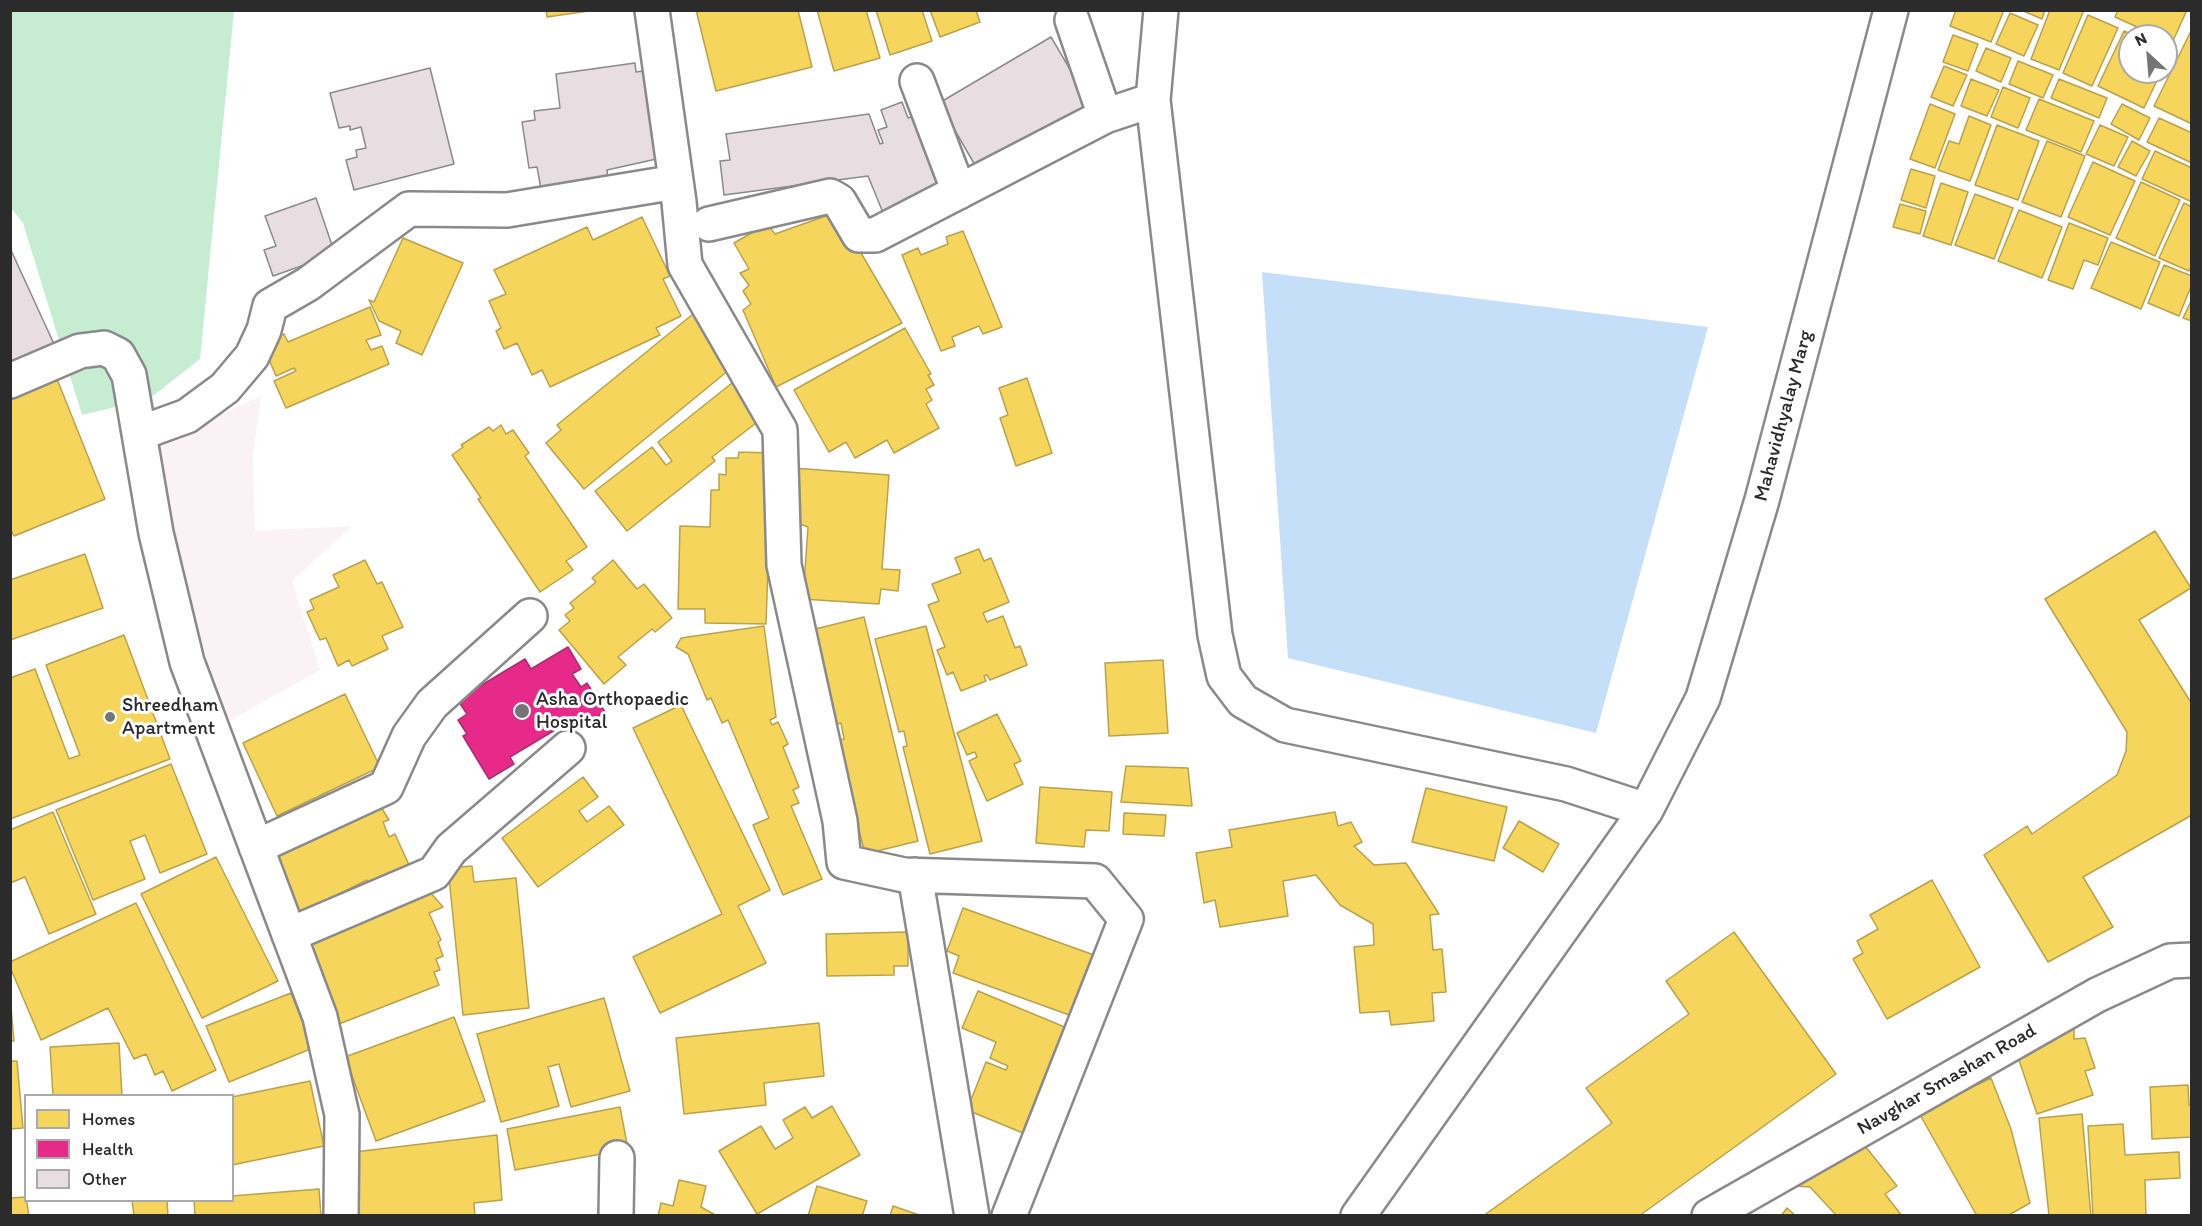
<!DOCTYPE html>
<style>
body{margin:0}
#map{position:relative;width:2202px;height:1226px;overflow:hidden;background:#fff;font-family:Itim,sans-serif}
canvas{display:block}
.frame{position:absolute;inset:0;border:12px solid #2b2b2b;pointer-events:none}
.legend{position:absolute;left:24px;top:1094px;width:210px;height:108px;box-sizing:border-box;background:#fff;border:2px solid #aaa;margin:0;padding:8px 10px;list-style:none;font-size:18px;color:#2b2b2b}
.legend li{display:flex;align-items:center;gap:12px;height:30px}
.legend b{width:30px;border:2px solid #aaa}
.north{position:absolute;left:2118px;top:24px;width:60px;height:60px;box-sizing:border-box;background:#fff;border:2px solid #aaa;border-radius:50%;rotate:334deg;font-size:16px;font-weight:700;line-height:24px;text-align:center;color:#2b2b2b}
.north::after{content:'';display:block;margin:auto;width:21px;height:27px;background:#757575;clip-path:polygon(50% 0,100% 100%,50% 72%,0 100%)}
</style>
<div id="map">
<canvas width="2202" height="1226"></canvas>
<div class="frame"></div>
<ul class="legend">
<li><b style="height:16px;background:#f6d55c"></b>Homes</li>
<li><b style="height:16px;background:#e7298a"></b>Health</li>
<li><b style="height:16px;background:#e8dde1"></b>Other</li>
</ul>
<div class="north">N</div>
</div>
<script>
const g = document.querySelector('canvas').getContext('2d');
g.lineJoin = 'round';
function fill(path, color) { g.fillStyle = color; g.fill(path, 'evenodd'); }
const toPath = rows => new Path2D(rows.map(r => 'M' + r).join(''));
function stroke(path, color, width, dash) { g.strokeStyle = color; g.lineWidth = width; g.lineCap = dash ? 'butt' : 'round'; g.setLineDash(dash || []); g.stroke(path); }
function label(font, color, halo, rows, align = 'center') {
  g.font = font + ' Itim,sans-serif'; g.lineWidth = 6; g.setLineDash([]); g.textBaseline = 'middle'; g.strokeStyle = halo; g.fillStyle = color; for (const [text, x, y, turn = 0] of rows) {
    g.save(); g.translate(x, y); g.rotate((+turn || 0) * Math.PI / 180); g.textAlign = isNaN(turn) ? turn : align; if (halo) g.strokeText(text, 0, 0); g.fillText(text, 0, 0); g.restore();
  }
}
fill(toPath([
 [261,396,253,456,255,531,352,526,292,581,320,670,213,730,158,443]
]), '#fbf2f6');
fill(toPath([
 [10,11,234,11,200,359,149,399,82,415,23,223,11,208]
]), '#c6edd2');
fill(toPath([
 [1262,272,1708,327,1596,733,1288,658]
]), '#c6dff9');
const homes = toPath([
 [546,10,596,10,547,17,546,10],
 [696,10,798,10,812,67,716,91,696,10],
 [817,10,866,10,880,58,834,71,817,10],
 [876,10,922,10,932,41,890,55,876,10],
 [930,10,976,10,980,22,940,37,930,10],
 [1956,10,2004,10,1991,42,1950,26,1956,10],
 [2021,10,2045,10,2042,19,2021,10],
 [2050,10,2084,10,2059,70,2031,59,2050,10],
 [2118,10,2187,10,2172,43,2166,40,2166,36,2157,36,2115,17,2118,10],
 [2010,13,2038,25,2024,56,1996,44,2010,13],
 [2088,15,2118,28,2092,86,2063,73,2088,15],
 [2192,29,2192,124,2154,106,2192,29],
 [2124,31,2136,36,2130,36,2130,72,2161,72,2144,108,2098,86,2124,31],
 [1953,35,1978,44,1968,71,1943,62,1953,35],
 [1986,48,2011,58,2001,82,1976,71,1986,48],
 [2018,61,2053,75,2043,98,2009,84,2018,61],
 [1944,66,1967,75,1953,106,1931,97,1944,66],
 [1971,79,1999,90,1987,116,1961,106,1971,79],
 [2059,79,2107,98,2099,118,2051,98,2059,79],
 [2003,87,2030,98,2018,128,1991,117,2003,87],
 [2039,99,2094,121,2081,152,2026,130,2039,99],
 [1930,104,1955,114,1935,168,1910,159,1930,104],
 [2122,104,2150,118,2139,140,2111,124,2122,104],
 [1969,116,1991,125,1970,181,1938,170,1949,141,1959,144,1969,116],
 [2159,118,2192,133,2192,163,2147,142,2159,118],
 [1997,125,2039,141,2018,200,1975,185,1997,125],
 [2100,125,2128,137,2114,166,2086,154,2100,125],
 [2047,141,2085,156,2061,217,2022,202,2047,141],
 [2132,141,2150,151,2136,176,2118,167,2132,141],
 [2155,151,2192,168,2192,202,2142,179,2155,151],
 [2093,162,2135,181,2110,235,2068,217,2093,162],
 [1911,169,1935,176,1926,208,1901,200,1911,169],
 [2141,182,2180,200,2155,256,2116,238,2141,182],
 [1941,183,1968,192,1951,245,1923,236,1941,183],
 [1975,194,2013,208,1994,259,1955,245,1975,194],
 [2184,203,2192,207,2192,265,2189,271,2159,258,2184,203],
 [1900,204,1926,211,1920,234,1893,227,1900,204],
 [2019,210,2062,227,2042,278,1998,261,2019,210],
 [837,212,902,323,776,387,743,310,751,304,743,291,749,285,740,273,749,269,734,243,767,224,775,234,837,212],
 [642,217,670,276,663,279,681,316,656,328,660,335,550,387,542,370,532,375,517,343,504,349,496,331,501,328,489,301,506,294,494,270,587,227,593,240,642,217],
 [2069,223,2108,238,2098,265,2084,260,2073,289,2048,280,2069,223],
 [963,231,1002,327,983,334,979,326,952,337,955,346,941,351,902,255,918,248,921,255,948,244,946,237,963,231],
 [403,238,463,263,422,355,396,343,401,331,379,321,369,300,374,302,403,238],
 [2111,242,2160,262,2141,309,2091,288,2111,242],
 [2164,265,2192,276,2192,284,2179,316,2148,303,2164,265],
 [2192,299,2192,321,2183,318,2192,299],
 [370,307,381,335,366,340,371,350,382,346,389,364,286,408,274,381,296,371,294,368,276,376,262,343,284,334,288,342,370,307],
 [693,314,735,365,584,489,546,443,561,430,557,425,693,314],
 [905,328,931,374,928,375,934,385,926,389,932,400,926,404,939,428,894,453,887,440,855,458,846,442,829,452,794,390,905,328],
 [1027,378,1052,453,1016,466,1000,418,1008,415,999,388,1027,378],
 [57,379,105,499,14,536,10,528,10,398,57,379],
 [732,383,760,420,712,457,715,461,627,531,595,491,652,447,666,465,672,461,658,442,732,383],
 [501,425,506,434,513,430,529,453,525,456,587,547,566,561,573,570,540,592,478,499,481,498,452,455,463,447,461,445,489,427,493,431,501,425],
 [739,452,772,453,766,624,705,623,705,609,678,609,680,526,710,527,711,490,719,490,719,474,726,475,726,458,738,458,739,452],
 [793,468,889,475,882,569,900,570,898,591,881,589,879,604,803,599,808,527,789,520,793,468],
 [2155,531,2191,588,2139,620,2192,704,2192,815,2083,877,2113,927,2048,962,1984,855,2027,826,2032,834,2117,775,2126,751,2127,732,2045,599,2155,531],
 [979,549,984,561,991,558,1009,602,983,613,987,622,1003,616,1015,648,1020,646,1027,665,990,680,987,675,984,676,986,681,961,691,953,672,947,675,937,650,945,647,928,605,939,601,932,584,961,573,955,558,979,549],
 [85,554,103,608,10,640,10,580,85,554],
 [365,560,377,584,382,582,403,627,382,636,388,649,352,666,349,660,338,666,326,638,320,640,307,612,314,609,310,600,339,587,333,575,365,560],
 [613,560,637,589,644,584,672,618,655,632,652,629,618,657,626,665,604,684,559,630,570,621,565,615,574,608,570,603,596,582,592,578,613,560],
 [864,617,918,841,865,854,837,740,844,739,841,723,834,725,811,630,864,617],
 [764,626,776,717,770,720,772,725,778,722,788,744,783,747,799,787,793,790,799,803,791,806,822,879,783,895,753,825,769,818,728,720,722,723,711,698,707,700,688,654,676,647,681,638,764,626],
 [926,626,982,841,930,854,903,747,907,746,904,731,899,732,875,639,926,626],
 [124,635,170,759,10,819,10,678,35,669,69,759,80,755,46,665,124,635],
 [1163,660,1168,733,1109,736,1105,663,1163,660],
 [345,694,380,767,277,816,243,743,345,694],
 [681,705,770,890,738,906,766,963,660,1013,633,957,722,914,633,728,681,705],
 [997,714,1021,761,1014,764,1023,784,987,801,969,761,977,757,975,752,967,755,957,733,997,714],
 [171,764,207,854,160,873,145,835,130,841,145,879,93,900,56,810,171,764],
 [1126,766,1188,768,1192,806,1121,802,1126,766],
 [583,777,598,797,579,811,587,822,609,806,624,825,538,887,502,838,583,777],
 [1040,787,1112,792,1109,831,1086,830,1084,847,1036,843,1040,787],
 [1426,788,1507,807,1494,861,1412,842,1426,788],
 [381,807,389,820,383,822,389,837,395,834,410,867,384,879,383,877,368,883,367,880,323,902,325,906,296,918,271,852,381,807],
 [53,812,96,914,49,934,25,877,10,883,10,830,53,812],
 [1335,812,1338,826,1351,822,1362,842,1354,846,1374,865,1406,863,1439,914,1430,915,1433,950,1442,949,1446,992,1432,993,1434,1021,1391,1025,1389,1011,1360,1013,1354,947,1374,945,1373,924,1340,905,1316,875,1283,881,1288,916,1220,927,1215,900,1204,903,1196,853,1232,847,1229,830,1335,812],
 [1124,813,1166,815,1164,836,1123,834,1124,813],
 [1519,821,1559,844,1543,872,1503,848,1519,821],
 [216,857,278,981,202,1018,141,894,216,857],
 [472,866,474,882,516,878,529,1008,463,1015,448,868,472,866],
 [1932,880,1980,967,1887,1019,1853,959,1863,953,1857,941,1878,929,1870,915,1932,880],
 [430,892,443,907,429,913,441,940,438,942,443,956,436,959,440,970,434,972,439,985,339,1024,309,944,430,892],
 [136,903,216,1070,172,1091,163,1071,155,1075,146,1054,134,1059,108,1008,41,1040,10,967,10,962,136,903],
 [963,908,1094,955,1072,1016,953,973,959,956,947,951,963,908],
 [908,932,908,966,894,966,894,975,827,976,826,934,908,932],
 [1734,932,1836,1074,1639,1216,1483,1216,1612,1123,1586,1088,1689,1014,1666,981,1734,932],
 [978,991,1067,1028,1023,1133,967,1110,986,1062,1006,1070,1008,1066,990,1058,996,1042,962,1028,978,991],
 [291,993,313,1048,229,1082,206,1026,291,993],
 [10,996,14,1041,10,1041,10,996],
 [604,998,630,1091,571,1107,559,1064,548,1067,559,1106,501,1122,477,1034,604,998],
 [454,1017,485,1101,376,1141,345,1057,454,1017],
 [819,1023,824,1076,764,1083,766,1105,684,1114,676,1038,819,1023],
 [2074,1028,2074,1039,2085,1038,2095,1068,2085,1071,2093,1095,2037,1114,2015,1048,2074,1028],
 [119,1043,122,1096,53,1096,50,1047,119,1043],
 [10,1061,17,1061,23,1128,10,1129,10,1061],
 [1991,1078,2011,1129,2030,1203,2007,1216,1977,1216,1919,1113,1991,1078],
 [310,1081,324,1146,232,1165,232,1097,310,1081],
 [2188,1085,2189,1105,2192,1105,2192,1137,2152,1139,2150,1087,2188,1085],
 [832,1106,860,1155,757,1214,719,1151,761,1126,775,1149,793,1138,783,1120,805,1107,812,1118,832,1106],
 [620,1107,628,1149,515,1170,507,1129,620,1107],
 [2082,1114,2091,1216,2049,1216,2039,1118,2082,1114],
 [2123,1124,2125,1155,2179,1152,2180,1178,2145,1180,2146,1216,2093,1216,2088,1126,2123,1124],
 [497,1135,502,1200,474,1203,475,1216,350,1216,346,1153,497,1135],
 [1857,1136,1897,1186,1885,1194,1902,1216,1837,1216,1810,1187,1794,1186,1857,1136],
 [679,1180,706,1186,701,1207,717,1216,658,1216,661,1203,673,1206,679,1180],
 [817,1186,867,1201,862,1216,808,1216,817,1186],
 [319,1189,321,1216,195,1216,194,1200,232,1200,232,1196,319,1189],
 [26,1197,29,1216,10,1216,10,1198,26,1197],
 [132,1200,167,1200,168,1216,134,1216,132,1200],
 [893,1206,922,1216,890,1216,893,1206],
 [1787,1208,1796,1216,1781,1216,1787,1208]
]);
fill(homes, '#f6d55c');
stroke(homes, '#b9a24d', 1.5);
const health = toPath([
 [568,647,581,669,572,674,581,687,587,683,605,712,565,736,560,727,510,757,514,764,489,779,463,736,467,734,458,720,467,714,459,702,467,697,463,689,477,680,480,686,525,659,531,669,568,647]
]);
fill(health, '#e7298a');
stroke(health, '#af2a6e', 1.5);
const building = toPath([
 [1051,37,1091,105,979,172,939,103,1051,37],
 [635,63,636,72,649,70,661,158,607,170,608,180,541,189,537,167,529,168,522,122,535,120,534,111,560,108,556,74,635,63],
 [430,68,454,164,354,190,346,160,357,157,356,150,366,148,361,127,350,130,350,126,339,128,330,93,430,68],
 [902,102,908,118,926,111,941,190,886,220,868,176,724,195,720,161,730,160,726,134,869,114,880,144,883,143,878,130,887,127,881,110,902,102],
 [316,198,335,254,273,276,264,250,276,246,265,216,316,198],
 [10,248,54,344,10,367,10,248]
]);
fill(building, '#e8dde1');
stroke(building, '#8a8a8a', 1.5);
const minor = toPath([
 [652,10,679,202,685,265,780,430,784,565,840,821,844,862,904,875,1095,881,1126,919,1009,1216],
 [1161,10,1153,100,1215,635,1224,676,1243,701,1285,725,1566,784,1646,810],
 [1072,20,1105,116],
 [917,81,959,192],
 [709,224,830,196,839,201,859,235,875,235,1105,116,1153,100],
 [10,381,80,351,104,348,118,355,129,375,156,533,187,662,320,1017,342,1115,341,1216],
 [140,433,187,416,225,388,252,356,264,330,270,306,308,284,409,209,507,210,676,182],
 [256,847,386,787,409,736,432,704,530,616],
 [915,875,972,1216],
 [289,935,434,873,451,849,568,748],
 [616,1216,617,1158],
 [1358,1216,1646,810,1703,698,1762,500,1891,10],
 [1709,1216,2097,995,2170,961,2192,960]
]);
stroke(minor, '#8a8a8a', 38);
stroke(minor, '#fff', 33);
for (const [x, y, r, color] of [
 [522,711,8,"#757575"],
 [110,717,6,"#757575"]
]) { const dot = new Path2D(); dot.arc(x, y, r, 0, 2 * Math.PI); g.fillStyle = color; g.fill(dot); stroke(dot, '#fff', 2); }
label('20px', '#2b2b2b', '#fff', [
 ["Mahavidhyalay Marg",1784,416,-75],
 ["Navghar Smashan Road",1947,1080,-30]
]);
label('20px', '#2b2b2b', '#fff', [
 ["Asha Orthopaedic",536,700],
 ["Hospital",536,723],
 ["Shreedham",122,706],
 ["Apartment",122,729]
], 'left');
</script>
